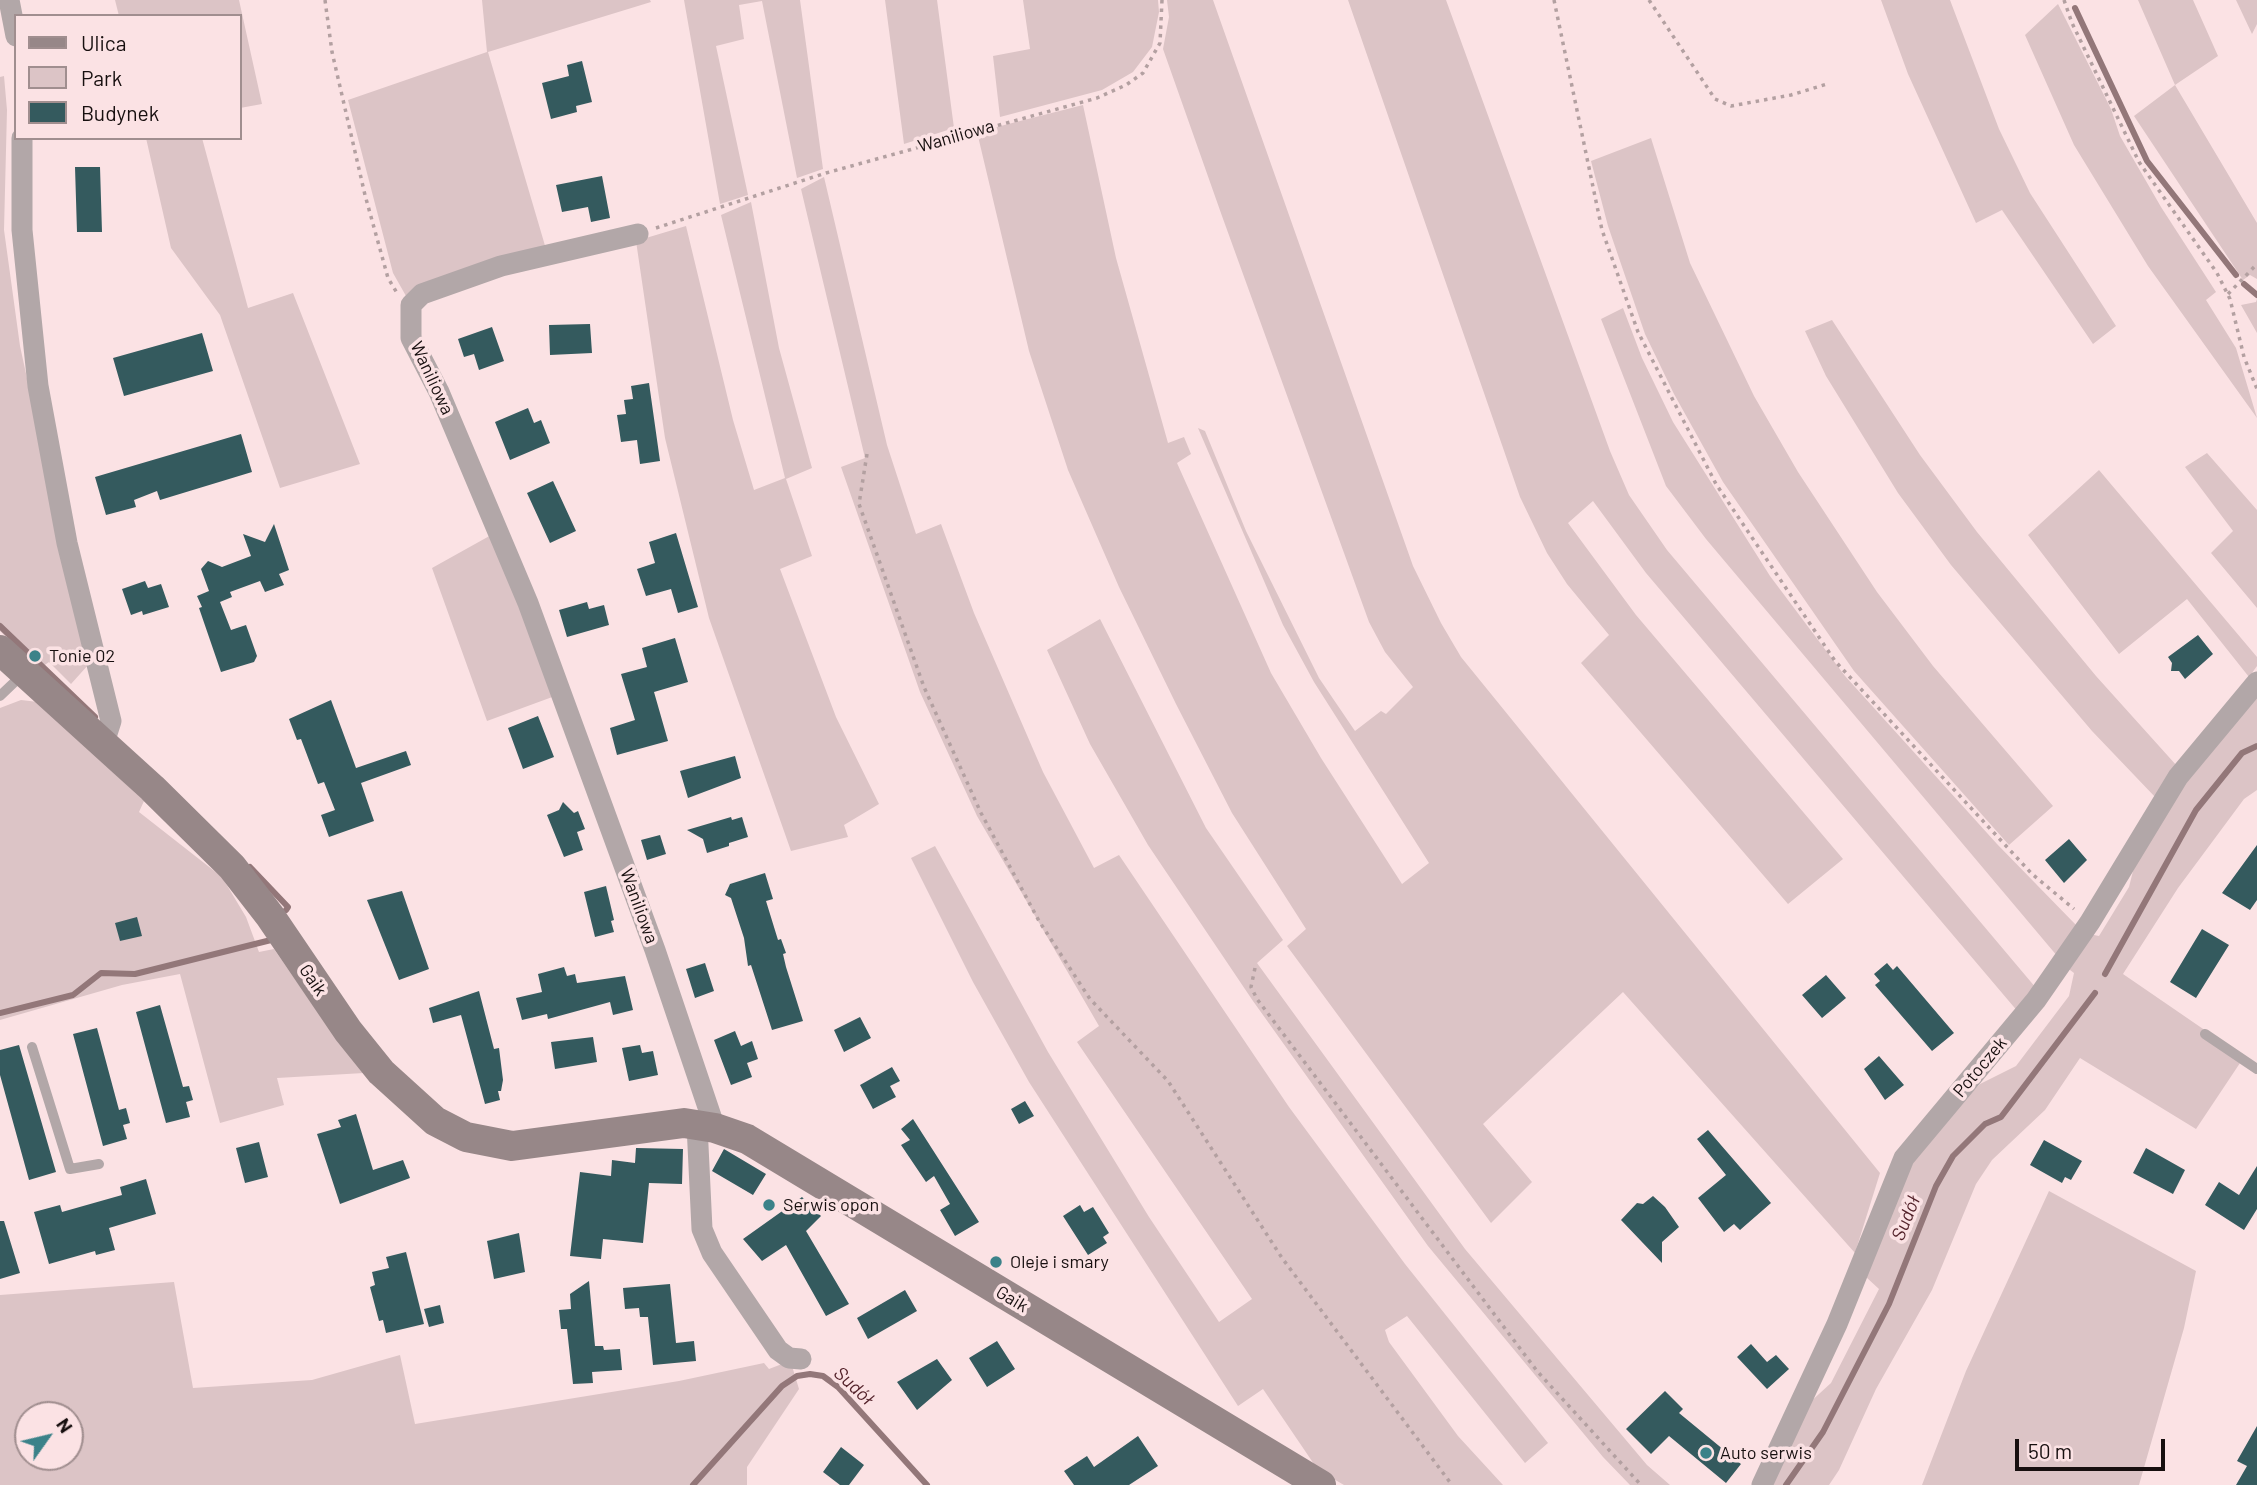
<!DOCTYPE html>
<meta charset="utf-8">
<style>
body{margin:0}
#map{position:relative;width:2257px;height:1485px;overflow:hidden;background:#fbe2e4;font-family:Barlow,sans-serif}
canvas{display:block}
.legend{position:absolute;left:14px;top:14px;width:228px;height:126px;box-sizing:border-box;background:#fbe2e4;border:2px solid #a08e8f;margin:0;padding:9px 12px;list-style:none;font-size:21px;color:#170f0f}
.legend li{display:flex;align-items:center;gap:14px;height:35px}
.legend b{width:35px;border:2px solid #a08e8f}
.north{position:absolute;left:14px;top:1401px;width:70px;height:70px;box-sizing:border-box;background:#fbe2e4;border:2px solid #a08e8f;border-radius:50%;rotate:56deg;font-size:19px;font-weight:700;line-height:28px;text-align:center;color:#170f0f}
.north::after{content:'';display:block;margin:auto;width:24px;height:32px;background:#3b8289;clip-path:polygon(50% 0,100% 100%,50% 72%,0 100%)}
.scale{position:absolute;left:2015px;top:1439px;width:150px;height:32px;box-sizing:border-box;border:4px solid #170f0f;border-top:0;padding-left:9px;font-size:21px;line-height:24px;white-space:nowrap;color:#170f0f;-webkit-text-stroke:5px #fbe2e4;paint-order:stroke}
</style>
<div id="map">
<canvas width="2257" height="1485"></canvas>
<ul class="legend">
<li><b style="height:9px;background:#978788"></b>Ulica</li>
<li><b style="height:19px;background:#dcc4c6"></b>Park</li>
<li><b style="height:19px;background:#345a5e"></b>Budynek</li>
</ul>
<div class="north">N</div>
<div class="scale">50 m</div>
</div>
<script>
const g = document.querySelector('canvas').getContext('2d');
g.lineJoin = 'round';
function fill(path, color) { g.fillStyle = color; g.fill(path, 'evenodd'); }
const toPath = rows => new Path2D(rows.map(r => 'M' + r).join(''));
function stroke(path, color, width, dash) { g.strokeStyle = color; g.lineWidth = width; g.lineCap = dash ? 'butt' : 'round'; g.setLineDash(dash || []); g.stroke(path); }
function label(font, color, halo, rows, align = 'center') {
  g.font = font + ' Barlow,sans-serif'; g.lineWidth = 7; g.setLineDash([]); g.textBaseline = 'middle'; g.strokeStyle = halo; g.fillStyle = color; for (const [text, x, y, turn = 0] of rows) {
    g.save(); g.translate(x, y); g.rotate((+turn || 0) * Math.PI / 180); g.textAlign = isNaN(turn) ? turn : align; if (halo) g.strokeText(text, 0, 0); g.fillText(text, 0, 0); g.restore();
  }
}
fill(toPath([
 [115,0,239,0,262,104,240,108,240,16,119,16],
 [482,0,650,0,651,2,488,52,546,249,406,296,393,273,348,100,487,52],
 [684,0,800,0,823,169,797,178,762,1,739,5,744,39,716,46,748,195,720,204],
 [885,0,937,0,954,128,904,144],
 [1023,0,1158,0,1159,12,1152,47,1133,72,1102,90,1000,117,993,56,1030,49],
 [1167,0,1213,0,1413,566,1441,623,1461,657,1880,1173,1855,1253,1623,992,1483,1124,1532,1182,1491,1223,1287,946,1306,929,1232,813,1176,704,1119,587,1068,470,1029,351,977,132,1083,105,1116,258,1168,443,1184,437,1191,454,1177,463,1271,673,1321,758,1402,884,1429,863,1314,682,1283,625,1198,428,1205,431,1246,531,1319,678,1355,731,1381,711,1386,714,1413,687,1385,652,1369,622,1222,216,1163,49,1169,17],
 [1348,0,1446,0,1610,451,1629,495,1667,550,2036,988,2019,1013,1646,573,1593,501,1568,523,1636,615,1843,859,1788,904,1581,663,1609,635,1567,584,1547,553,1520,497],
 [1881,0,1950,0,1999,129,2030,193,2116,326,2093,344,2002,210,1976,223,1908,74],
 [2138,0,2193,0,2218,56,2175,85,2257,223,2257,279,2250,275,2243,280,2134,116,2175,85],
 [2236,0,2257,0,2257,24,2252,34],
 [2058,4,2111,109,2120,136,2161,207,2216,292,2206,300,2236,348,2257,418,2148,266,2074,145,2025,35],
 [4,76,7,110,4,230,20,346,89,664,71,684,49,662,39,669,0,631,0,77],
 [146,138,202,138,248,308,293,293,360,464,280,488,220,315,171,248],
 [1651,138,1690,263,1754,396,1798,472,1877,592,1933,666,2053,806,2009,845,1854,671,1723,482,1674,394,1645,334,1608,226,1591,161],
 [824,177,887,445,916,534,941,524,974,613,1043,772,1094,868,1119,855,1289,1107,1405,1264,1548,1443,1525,1463,1407,1316,1385,1330,1389,1342,1458,1436,1503,1485,1344,1485,1318,1470,1263,1389,1238,1406,1029,1082,973,982,911,858,935,846,1048,1052,1149,1217,1219,1322,1252,1299,1077,1042,1099,1026,977,816,920,692,841,467,865,458,801,189],
 [751,202,779,348,812,468,786,479,812,556,780,569,836,717,879,804,844,825,848,837,791,851,709,618,665,438,636,241,686,226,733,420,754,490,785,478,721,215],
 [2257,299,2257,333,2241,305,2256,302],
 [1623,308,1642,358,1673,422,1770,576,1845,676,1997,844,2076,925,2058,957,1706,539,1666,486,1601,319],
 [1832,320,1920,455,1977,532,2096,676,2177,766,2156,798,2092,731,1951,565,1898,493,1826,376,1805,331],
 [2207,453,2257,510,2257,608,2211,553,2233,531,2185,467],
 [2099,470,2257,657,2257,666,2249,677,2187,599,2119,654,2028,535],
 [493,534,555,696,487,721,432,568],
 [1100,619,1206,828,1283,940,1257,963,1465,1249,1647,1465,1670,1485,1630,1485,1603,1457,1428,1246,1253,1001,1148,845,1090,744,1047,650],
 [2257,692,2257,790,2244,799,2178,888,2123,974,2244,1057,2196,1129,2080,1058,2045,1110,1992,1160,1976,1184,1932,1290,1876,1389,1839,1470,1829,1485,1770,1485,1808,1404,1831,1383,1879,1289,1866,1277,1920,1145,1980,1084,2016,1066,2069,996,2074,973,2066,967,2089,934,2099,936,2129,887,2133,871,2165,807],
 [21,700,38,702,144,801,139,812,222,877,246,917,259,952,274,949,333,1034,364,1073,277,1078,284,1105,220,1123,180,974,122,985,0,1020,0,708],
 [2049,1191,2196,1271,2184,1328,2139,1485,1922,1485,1966,1371],
 [174,1282,193,1388,312,1380,400,1355,415,1424,679,1381,764,1363,769,1369,782,1364,792,1366,799,1389,747,1467,747,1485,0,1485,0,1295],
 [28,1415,70,1415,70,1457,28,1457]
]), '#dcc4c6');
stroke(toPath([
 [2075,8,2147,161,2236,275],
 [2244,284,2257,295],
 [0,626,95,717],
 [250,867,288,907,286,910],
 [2105,974,2196,810,2242,753,2257,746],
 [0,1013,73,995,101,973,135,974,271,940],
 [693,1485,782,1386,797,1376,810,1374,823,1376,838,1387,927,1485],
 [1786,1485,1823,1432,1889,1304,1936,1186,1953,1156,1985,1124,2001,1117,2095,993]
]), '#937779', 6);
fill(toPath([
 [582,61,592,102,576,106,577,112,551,119,542,83,569,76,567,65],
 [75,167,100,167,102,232,77,232],
 [602,176,610,218,591,222,588,207,562,212,556,185],
 [590,324,592,353,550,355,549,325],
 [492,327,504,361,479,370,474,354,464,357,458,339],
 [202,333,213,371,124,396,113,358],
 [649,383,660,461,640,464,637,440,621,442,617,415,626,414,624,400,633,399,631,386],
 [528,408,534,423,541,420,550,443,510,460,495,422],
 [241,434,252,472,160,500,157,491,134,500,136,507,106,515,95,477],
 [553,481,576,531,550,543,527,493],
 [274,524,289,570,279,574,284,585,265,592,260,581,230,592,232,597,220,602,231,630,246,625,257,656,254,662,221,672,199,608,202,607,197,596,209,591,201,569,208,561,222,567,251,556,243,534,265,542],
 [676,533,698,607,678,613,671,589,646,596,637,569,655,563,649,542],
 [145,581,148,588,161,584,169,607,143,615,142,611,131,615,122,589],
 [587,602,589,609,604,605,609,625,567,637,559,610],
 [2198,635,2213,654,2185,679,2179,671,2171,671,2172,663,2168,657],
 [675,638,688,682,654,692,668,741,617,755,610,728,635,720,621,674,647,667,642,648],
 [331,700,356,768,406,751,411,765,361,783,374,821,329,837,321,815,335,810,324,782,318,784,301,739,297,740,289,719],
 [538,716,554,757,523,769,508,728],
 [735,756,741,778,688,798,680,771],
 [563,802,574,813,578,811,585,829,577,832,583,850,564,857,547,815,559,810],
 [731,817,732,820,742,817,748,837,729,843,729,846,707,853,703,839,687,830],
 [660,835,666,854,647,860,641,840],
 [2069,839,2087,860,2064,883,2045,860],
 [2257,845,2257,900,2250,910,2222,893],
 [765,873,773,899,766,901,778,940,781,939,786,953,783,954,786,967,803,1021,772,1030,751,965,748,966,744,938,731,898,725,895,730,884],
 [606,886,614,920,611,921,614,932,595,937,584,892],
 [402,891,429,969,399,980,367,900],
 [137,917,142,936,120,941,115,923],
 [2202,929,2229,945,2196,998,2170,982],
 [705,963,714,991,695,998,686,969],
 [1887,963,1893,970,1897,966,1954,1033,1932,1051,1875,985,1880,981,1874,974],
 [564,967,567,976,575,974,577,983,625,976,633,1010,613,1015,610,1002,548,1019,547,1014,522,1020,516,998,542,992,538,974],
 [1826,975,1846,998,1822,1018,1802,995],
 [479,991,494,1049,499,1048,503,1080,501,1091,498,1091,500,1100,485,1104,461,1015,433,1023,429,1008],
 [160,1005,183,1087,189,1086,193,1100,186,1102,190,1117,166,1123,136,1012],
 [860,1017,871,1038,844,1052,834,1030],
 [97,1028,119,1110,126,1108,130,1123,123,1125,127,1139,103,1146,73,1034],
 [735,1031,741,1046,752,1041,758,1059,747,1063,752,1077,731,1085,714,1040],
 [593,1037,597,1062,555,1069,551,1042],
 [19,1045,56,1172,29,1180,0,1075,0,1050],
 [640,1045,642,1053,653,1051,658,1075,629,1081,622,1048],
 [1879,1056,1904,1085,1885,1100,1864,1069],
 [892,1067,900,1081,890,1086,896,1097,873,1109,860,1085],
 [1025,1101,1034,1116,1019,1124,1011,1109],
 [356,1114,373,1170,403,1160,410,1178,340,1204,317,1134,341,1127,338,1120],
 [913,1119,979,1222,955,1236,940,1210,950,1204,934,1176,926,1182,901,1145,910,1140,901,1129],
 [1708,1130,1771,1203,1740,1230,1734,1224,1724,1232,1698,1198,1726,1175,1697,1139],
 [2044,1140,2082,1161,2071,1180,2065,1177,2062,1183,2030,1165],
 [259,1142,268,1177,245,1183,236,1148],
 [636,1148,683,1149,682,1184,649,1183,643,1243,603,1239,601,1259,570,1256,580,1172,611,1176,612,1160,635,1163],
 [2146,1148,2185,1170,2173,1194,2133,1173],
 [724,1149,766,1174,753,1195,712,1171],
 [2257,1166,2257,1209,2244,1230,2205,1205,2219,1182,2239,1195],
 [146,1179,156,1214,109,1228,115,1250,96,1255,95,1251,49,1264,34,1212,60,1205,62,1212,122,1195,120,1187],
 [1653,1196,1665,1207,1679,1227,1662,1242,1662,1263,1621,1220,1637,1203,1643,1204],
 [802,1197,821,1216,806,1231,849,1304,826,1316,786,1245,762,1261,743,1239],
 [1080,1205,1084,1212,1093,1207,1109,1233,1103,1237,1107,1243,1088,1255,1063,1216],
 [0,1221,4,1221,20,1273,0,1279],
 [519,1233,525,1272,494,1279,487,1241],
 [406,1252,424,1324,386,1333,383,1320,379,1321,370,1287,375,1285,372,1272,389,1268,386,1257],
 [589,1281,595,1346,603,1346,604,1350,620,1349,622,1370,592,1372,593,1383,573,1384,567,1329,561,1329,559,1310,571,1309,570,1294],
 [670,1284,676,1343,694,1341,696,1361,653,1365,648,1317,640,1317,639,1308,625,1309,623,1288],
 [905,1290,917,1311,868,1339,857,1318],
 [440,1305,444,1323,429,1327,424,1309],
 [997,1341,1015,1369,987,1387,969,1358],
 [1751,1344,1767,1362,1776,1355,1789,1369,1767,1389,1737,1357],
 [937,1359,952,1380,917,1410,897,1382],
 [1665,1391,1683,1409,1679,1413,1741,1464,1726,1483,1669,1436,1651,1454,1626,1429],
 [2257,1426,2257,1485,2236,1485,2247,1466,2237,1461],
 [1138,1436,1158,1466,1129,1485,1074,1485,1064,1471,1087,1456,1094,1467],
 [841,1447,864,1465,849,1485,840,1485,823,1472]
]), '#345a5e');
stroke(toPath([
 [325,0,332,52,365,195,388,278,397,293],
 [1554,0,1602,230,1638,332,1716,484,1835,661,2032,874,2074,909],
 [1649,0,1715,99,1731,106,1791,95,1827,84],
 [2064,0,2072,23,2139,162,2217,273,2230,299,2244,357,2257,389],
 [656,228,826,173,1097,98,1126,85,1143,73,1160,43,1162,0],
 [2228,294,2257,264],
 [867,454,859,504,924,687,981,813,1039,921,1090,999,1168,1081,1282,1258,1452,1485],
 [1255,968,1251,987,1257,999,1537,1371,1641,1485]
]), '#b3a0a1', 3.5, [3.5, 5]);
stroke(toPath([
 [0,696,23,674],
 [2205,1034,2257,1069],
 [32,1047,70,1169,99,1164]
]), '#b2a7a8', 10);
stroke(toPath([
 [9,0,16,36],
 [22,138,22,230,38,386,67,543,111,721,103,746],
 [638,234,501,266,422,294,411,305,411,338,439,392,528,603,655,950,715,1128],
 [697,1125,702,1229,712,1253,778,1350,789,1358,801,1359],
 [1762,1485,1837,1324,1904,1158,2036,1000,2090,922,2178,777,2257,682]
]), '#b2a7a8', 21);
stroke(toPath([
 [0,650,152,788,232,867,270,916,348,1031,381,1072,435,1121,466,1137,512,1146,684,1123,715,1128,747,1139,1321,1485]
]), '#978788', 30);
for (const [x, y, r, color] of [
 [35,656,7,"#3b8289"],
 [769,1205,7,"#3b8289"],
 [996,1262,7,"#3b8289"],
 [1706,1453,7,"#3b8289"]
]) { const dot = new Path2D(); dot.arc(x, y, r, 0, 2 * Math.PI); g.fillStyle = color; g.fill(dot); stroke(dot, '#fbe2e4', 2.5); }
label('18px', '#170f0f', '#fbe2e4', [
 ["Waniliowa",956,136,-16],
 ["Waniliowa",432,378,65],
 ["Waniliowa",639,906,70],
 ["Gaik",313,980,56],
 ["Potoczek",1980,1067,-50],
 ["Gaik",1012,1299,31]
]);
label('18px', '#170f0f', '#fbe2e4', [
 ["Tonie 02",49,656],
 ["Serwis opon",783,1205],
 ["Oleje i smary",1010,1262],
 ["Auto serwis",1720,1453]
], 'left');
label('italic 19px', '#511f27', '#fbe2e4', [
 ["Sudół",1906,1218,-68],
 ["Sudół",854,1386,43]
]);
</script>
